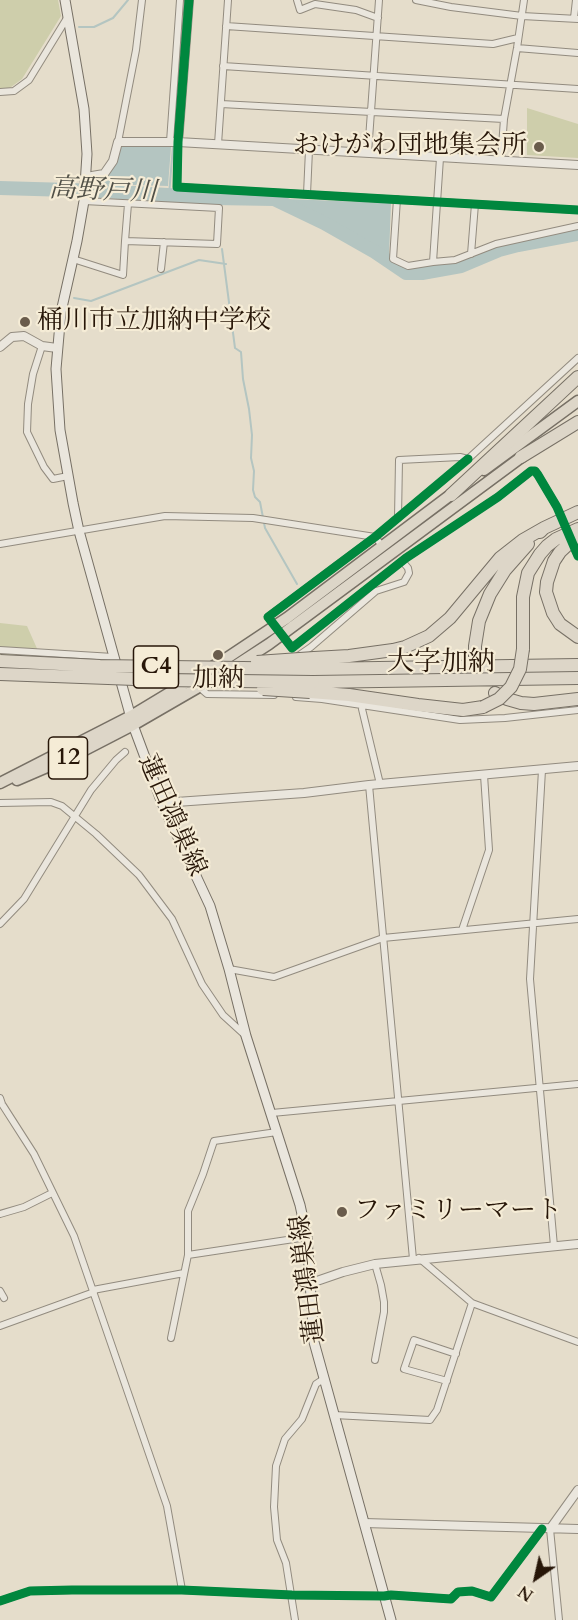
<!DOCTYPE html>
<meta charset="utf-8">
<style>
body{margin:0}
#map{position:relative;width:578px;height:1620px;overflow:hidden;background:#e5ddcb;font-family:Cardo,serif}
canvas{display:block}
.north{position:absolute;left:506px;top:1548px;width:60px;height:60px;-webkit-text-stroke:4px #f5ecd6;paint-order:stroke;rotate:214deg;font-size:16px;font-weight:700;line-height:24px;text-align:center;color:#271608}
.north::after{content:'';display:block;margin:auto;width:21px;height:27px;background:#271608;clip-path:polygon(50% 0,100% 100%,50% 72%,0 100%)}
</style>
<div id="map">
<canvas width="578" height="1620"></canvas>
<div class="north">N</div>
</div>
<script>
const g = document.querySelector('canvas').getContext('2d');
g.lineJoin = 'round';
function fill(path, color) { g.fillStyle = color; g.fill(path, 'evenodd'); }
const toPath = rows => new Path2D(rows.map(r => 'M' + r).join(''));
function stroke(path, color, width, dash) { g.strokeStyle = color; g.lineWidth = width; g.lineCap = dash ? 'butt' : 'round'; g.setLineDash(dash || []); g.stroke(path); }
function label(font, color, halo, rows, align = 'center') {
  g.font = font + ' Cardo,"Noto Serif JP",serif'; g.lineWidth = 4.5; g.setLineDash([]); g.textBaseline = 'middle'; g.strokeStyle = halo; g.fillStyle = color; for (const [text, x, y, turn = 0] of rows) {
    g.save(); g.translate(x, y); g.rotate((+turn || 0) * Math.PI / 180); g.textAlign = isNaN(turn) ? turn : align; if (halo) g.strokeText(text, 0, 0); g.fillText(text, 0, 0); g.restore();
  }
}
fill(toPath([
 [0,0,58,0,61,16,22,79,7,90,0,90],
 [527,108,578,124,578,158,527,155],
 [0,623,27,626,43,662,0,664]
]), '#ceceab');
fill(toPath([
 [122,146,171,147,168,186,103,184],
 [287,199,391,203,389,256]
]), '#b4c5c1');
stroke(toPath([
 [79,27,94,27,113,18,128,0],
 [169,195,185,0],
 [222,249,235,348,241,352,243,379,249,409,252,435,251,458,254,471,253,490,255,497,260,502,265,528,297,584],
 [74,298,91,301,199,260,226,264]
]), '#b4c5c1', 2);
stroke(toPath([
 [0,188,103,191,215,198,274,199,324,223,375,252,406,273,422,273,461,266,499,250,518,245,578,234]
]), '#b4c5c1', 14);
const minor = toPath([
 [297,0,300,10,315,4,356,10,378,18],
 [416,0,451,7,522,16,578,19],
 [574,18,576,0],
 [226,26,493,44,518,38],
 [517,48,578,53],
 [223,66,578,89],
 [0,92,14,91,29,80,67,18],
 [221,104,504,119],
 [118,142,136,50,142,0],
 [170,142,180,0],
 [178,142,177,187,578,210],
 [218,144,228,0],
 [368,153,379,0],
 [440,158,433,262,455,260,496,244,578,226],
 [501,160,504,119,517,48,524,0],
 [307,194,309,150],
 [397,199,393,259,408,266,433,262],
 [84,201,219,208,217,244,125,241,128,204],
 [471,254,475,204],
 [73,259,123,275,125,241],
 [161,269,164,242],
 [42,346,33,374,28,404,27,432,44,467,53,479,68,476],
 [398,518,399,460,460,457,468,459,578,358],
 [0,544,165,516,253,518,375,537,383,547],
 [574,548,578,556],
 [337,565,375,537,468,459],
 [363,592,406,558,498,497,531,471,535,471,538,475,557,507],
 [0,650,113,657],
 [298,656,311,647,376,591,404,582,409,573,408,568,402,561],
 [199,687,207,694,274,695],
 [296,697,322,699,460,720,505,718,578,710],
 [363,706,362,709,380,784],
 [542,770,530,979,554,1246],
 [369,785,413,1259],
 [0,803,51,802,62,806,96,834,139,875,172,919,202,984,223,1015,246,1036],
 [0,924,24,899,91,790,116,760,125,752],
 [462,930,489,850,484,775],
 [229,969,274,977,383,938,578,919],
 [0,1098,2,1104,34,1154,74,1236,167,1506,182,1590],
 [272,1113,578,1084],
 [0,1214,24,1207,52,1193],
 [188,1255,307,1237],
 [419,1258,472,1303,578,1342],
 [375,1264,381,1285,384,1302,384,1312,375,1360],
 [93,1290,184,1273],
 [0,1291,4,1298],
 [0,1326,94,1292],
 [171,1338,188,1255,188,1211,203,1174,214,1141,277,1132],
 [447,1381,404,1369,414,1340,456,1354],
 [334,1415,430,1420,437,1410,472,1303],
 [550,1529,559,1620],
 [0,1601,30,1591,72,1590,182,1590,292,1595,384,1596,391,1595,451,1599,458,1592,472,1591,491,1597,542,1529],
 [295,1620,286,1563,277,1540,274,1507,276,1466,285,1439,302,1419,316,1384,325,1378]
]);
const tertiary = toPath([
 [178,142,189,0],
 [86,177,104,174,113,161,118,142,178,142,578,165],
 [0,347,12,337,24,336,42,346,57,348],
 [162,803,304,793,369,785,578,766],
 [311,1283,343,1272,375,1264,578,1244],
 [364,1523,578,1529],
 [550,1529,578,1490]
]);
const secondary = toPath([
 [65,0,84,109,87,154,84,201,77,241,61,312,56,369,60,430,73,503,79,531,133,725,162,803,210,906,229,969,246,1036,300,1205,307,1237,314,1342,391,1620]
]);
const primary = toPath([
 [484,470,578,401],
 [17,780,75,755,133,725,235,666,269,644,527,453],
 [0,783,131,716,227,658,287,618,457,490]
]);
const motorway = toPath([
 [521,457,578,422],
 [451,495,578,377],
 [540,532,544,528,578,512],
 [578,535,560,552,554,561,547,582,546,592,553,613,560,624,578,637],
 [523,649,523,597,528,573,540,554,547,546,556,539,578,529],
 [475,656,475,646,479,621,490,594,505,570,528,544],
 [314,658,349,656,393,650,405,647,429,636,450,618,500,558,523,540,544,528],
 [313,669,578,665],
 [313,682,578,678],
 [310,692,349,695,418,705,463,710,483,707],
 [495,693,507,699,521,703,534,704,578,699]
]);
stroke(minor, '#928b7f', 8);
stroke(tertiary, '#928b7f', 10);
stroke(secondary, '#777065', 11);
stroke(primary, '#777065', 13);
stroke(motorway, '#777065', 14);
stroke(minor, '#eae6dd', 6);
stroke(tertiary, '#eae6dd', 8);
stroke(secondary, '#eae6dd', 9);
stroke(primary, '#ddd6c8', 10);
stroke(motorway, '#ddd6c8', 12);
const minorBridge = toPath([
 [337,565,268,617,292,648,363,592]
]);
const motorwayBridge = toPath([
 [0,661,100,666,313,669],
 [257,662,314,658],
 [0,674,162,680,313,682],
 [263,689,310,692],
 [483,707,499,699,511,687,520,669,523,649]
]);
stroke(minorBridge, '#928b7f', 8, []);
stroke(motorwayBridge, '#777065', 14, []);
stroke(minorBridge, '#eae6dd', 6);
stroke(motorwayBridge, '#ddd6c8', 12);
stroke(toPath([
 [189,0,178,142,177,187,578,210],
 [468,459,375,537,268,617,292,648,406,558,498,497,531,471,535,471,538,475,557,507,578,556],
 [0,1601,30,1591,72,1590,182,1590,292,1595,384,1596,391,1595,451,1599,458,1592,472,1591,491,1597,542,1529]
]), '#00873e', 9);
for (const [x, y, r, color] of [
 [539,147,6,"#6a5c4c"],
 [25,322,6,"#6a5c4c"],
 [218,655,6,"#6a5c4c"],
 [342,1212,6,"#6a5c4c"]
]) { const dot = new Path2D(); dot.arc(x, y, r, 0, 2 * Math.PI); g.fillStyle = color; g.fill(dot); stroke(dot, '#f5ecd6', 2); }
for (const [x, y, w] of [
 [156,667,45],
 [68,758,39]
]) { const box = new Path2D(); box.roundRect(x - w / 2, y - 21, w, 42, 4.5); g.fillStyle = '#f5ecd6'; g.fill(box); stroke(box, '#271608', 1.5); }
label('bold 24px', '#271608', null, [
 ["C4",156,667],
 ["12",68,758]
]);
label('26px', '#271608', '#f5ecd6', [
 ["おけがわ団地集会所",527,147,"right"],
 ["桶川市立加納中学校",37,322],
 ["加納",218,680,"center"],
 ["ファミリーマート",354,1212]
], 'left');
label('26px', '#271608', '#f5ecd6', [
 ["蓮田鴻巣線",171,816,66],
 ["蓮田鴻巣線",309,1279,-97]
]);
label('italic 27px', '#515047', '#f5ecd6', [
 ["高野戸川",103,192,2]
]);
label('27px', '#271608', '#f5ecd6', [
 ["大字加納",441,664]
]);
</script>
